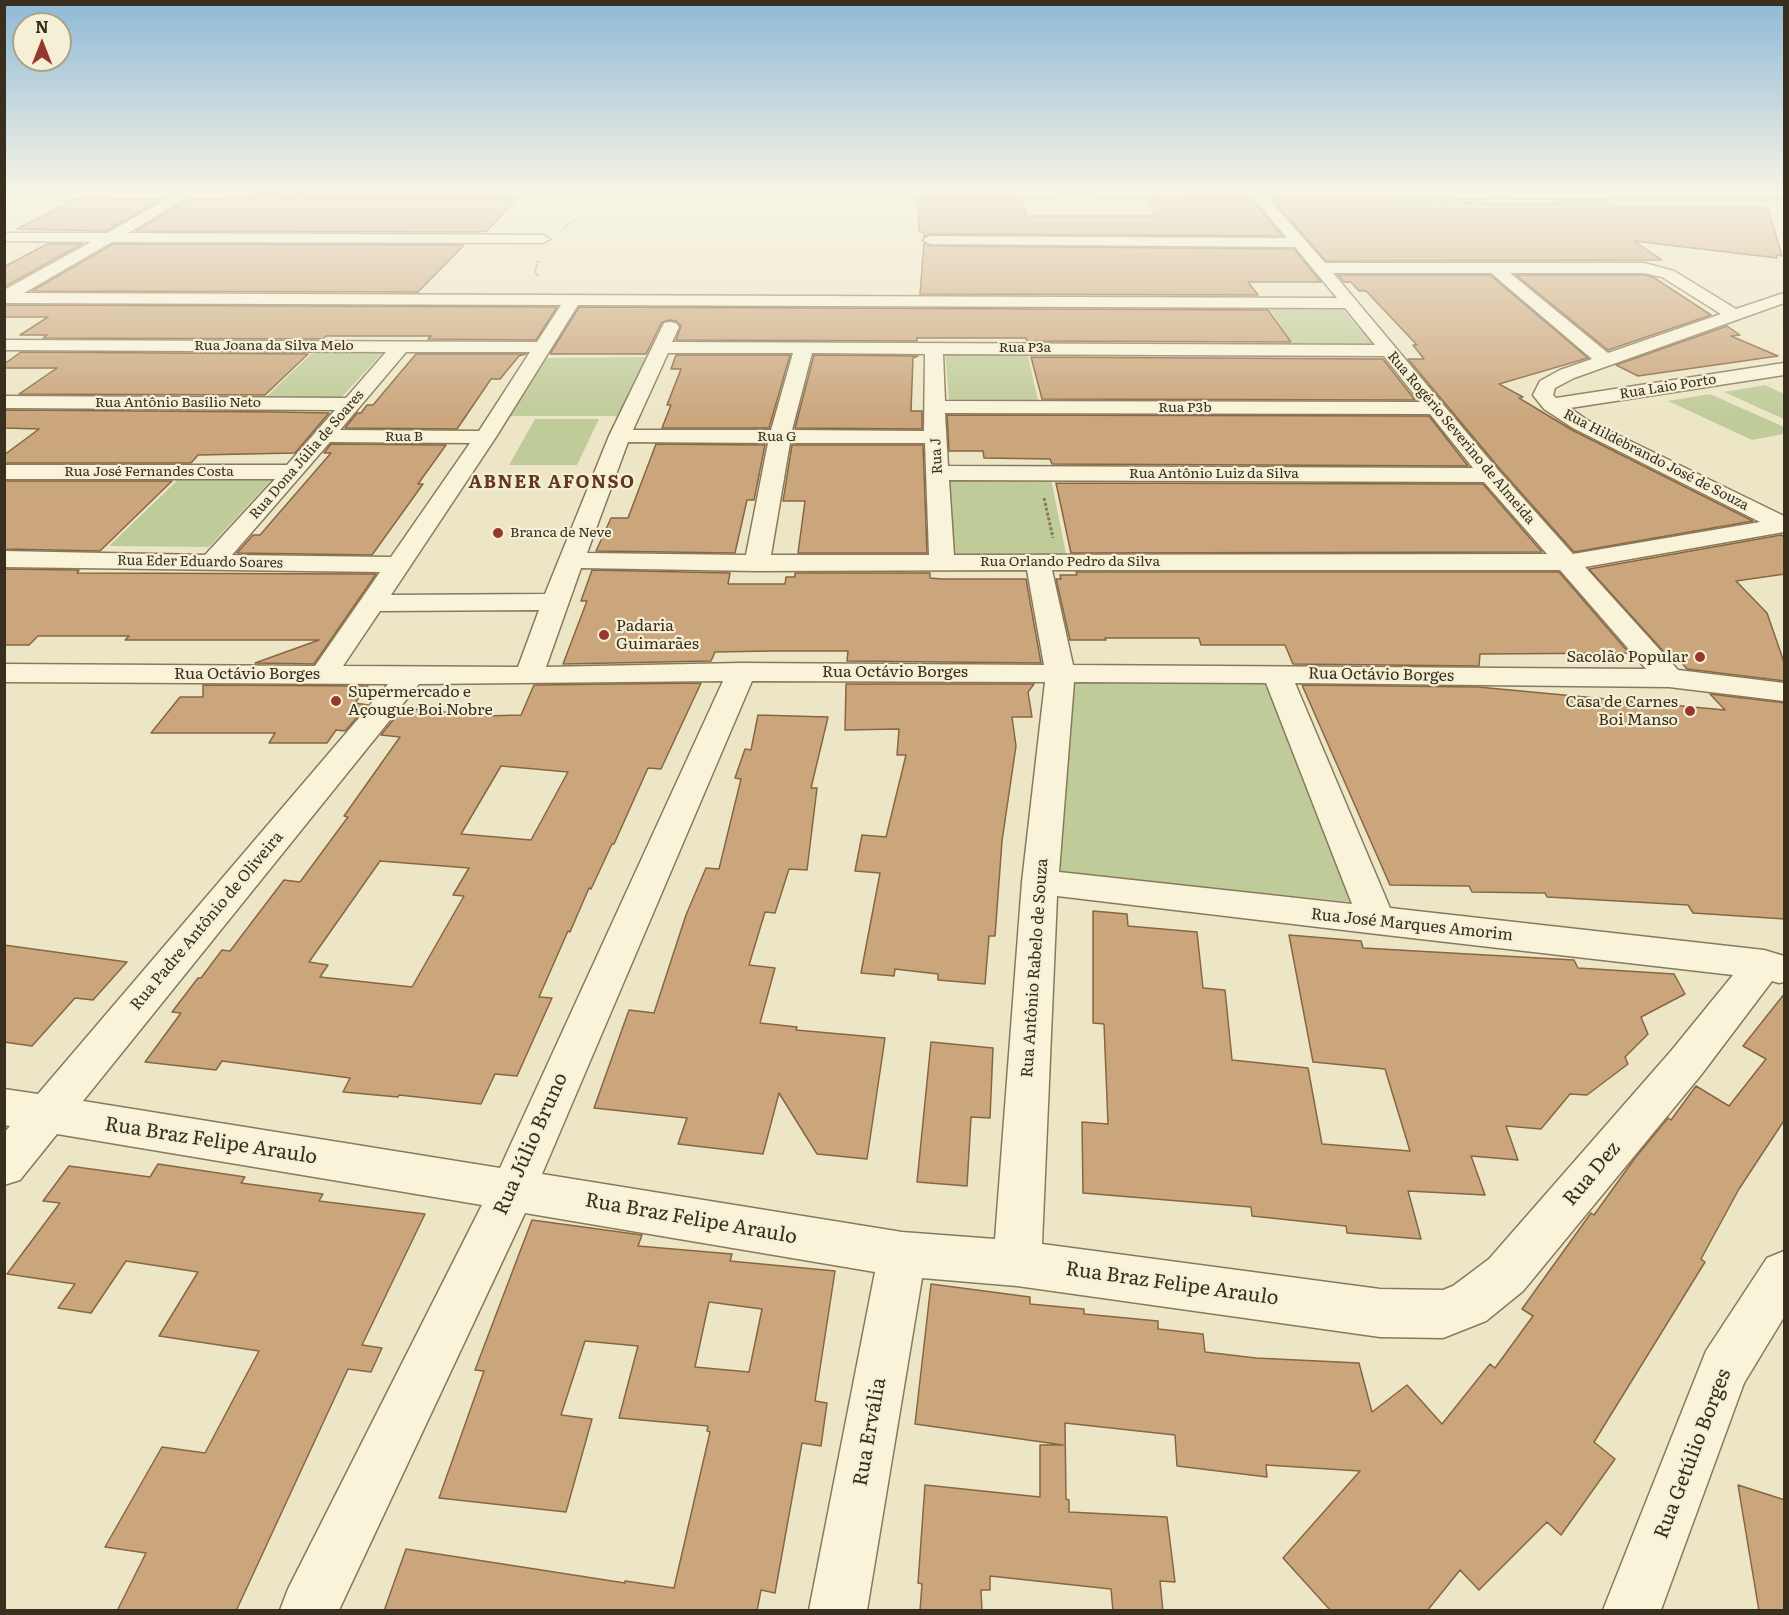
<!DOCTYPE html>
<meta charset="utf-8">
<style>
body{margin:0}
#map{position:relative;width:1789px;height:1615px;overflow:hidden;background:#ede6c6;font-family:Literata,serif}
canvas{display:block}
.frame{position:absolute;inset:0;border:6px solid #392f1f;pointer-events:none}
.north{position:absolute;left:12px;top:12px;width:60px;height:60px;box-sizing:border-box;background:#f5f0d5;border:2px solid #aaa38c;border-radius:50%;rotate:0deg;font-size:16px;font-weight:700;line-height:24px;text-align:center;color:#392f1f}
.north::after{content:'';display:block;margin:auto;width:21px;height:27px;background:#96392d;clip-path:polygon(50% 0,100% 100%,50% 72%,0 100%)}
</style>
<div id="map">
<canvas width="1789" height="1615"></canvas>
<div class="frame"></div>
<div class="north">N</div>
</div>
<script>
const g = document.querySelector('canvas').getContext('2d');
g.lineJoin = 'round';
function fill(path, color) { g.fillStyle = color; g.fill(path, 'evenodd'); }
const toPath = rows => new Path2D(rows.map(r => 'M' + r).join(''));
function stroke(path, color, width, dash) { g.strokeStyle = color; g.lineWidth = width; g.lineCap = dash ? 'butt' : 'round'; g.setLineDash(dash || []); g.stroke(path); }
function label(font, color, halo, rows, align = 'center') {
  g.font = font + ' Literata,serif'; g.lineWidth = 4.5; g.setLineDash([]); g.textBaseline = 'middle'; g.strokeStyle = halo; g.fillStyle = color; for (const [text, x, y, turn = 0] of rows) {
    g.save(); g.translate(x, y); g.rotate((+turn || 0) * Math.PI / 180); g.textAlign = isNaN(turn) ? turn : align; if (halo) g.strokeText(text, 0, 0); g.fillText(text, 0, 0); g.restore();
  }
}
fill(toPath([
 [1266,304,1338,304,1374,346,1294,345],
 [315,350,385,350,341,398,265,398],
 [945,352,1027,352,1038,400,949,400],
 [649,357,623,416,505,416,542,358],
 [1765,385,1784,394,1784,419,1724,392],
 [1710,394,1784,427,1784,434,1752,440,1668,401],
 [535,419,599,419,577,465,509,465],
 [185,473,278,473,209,547,109,546],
 [944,479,1051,479,1066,554,948,554],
 [1073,681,1268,681,1353,902,1059,873]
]), '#c0cb9a');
const building = toPath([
 [252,195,324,196,322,197,332,198,516,199,487,231,477,232,136,231,189,199,248,198,252,195],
 [77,198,163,199,106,231,17,229,77,198],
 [918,200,1022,200,1027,216,1155,216,1147,200,1252,200,1282,236,930,234,924,237,924,232,919,232,918,200],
 [1273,200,1556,204,1552,202,1609,202,1616,206,1768,208,1782,256,1776,255,1777,258,1634,241,1662,260,1326,261,1273,200],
 [924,243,930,246,1294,249,1321,282,1248,282,1258,295,920,294,924,243],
 [47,244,82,244,4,287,4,267,47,244],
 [113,244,464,245,418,292,32,291,113,244],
 [1338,275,1490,275,1588,358,1499,384,1523,397,1519,398,1572,430,1753,521,1574,552,1500,469,1408,359,1424,359,1413,345,1417,345,1366,291,1359,291,1351,282,1344,282,1338,275],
 [1516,275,1644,275,1653,277,1711,315,1608,350,1516,275],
 [4,305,557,307,536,340,428,339,431,336,326,336,323,339,43,338,47,335,20,335,48,317,4,317,4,305],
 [579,307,1268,310,1291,342,1027,341,1026,338,917,338,917,341,676,340,681,326,676,321,670,320,662,322,646,354,550,354,579,307],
 [1727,326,1740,335,1731,336,1778,356,1638,376,1616,365,1727,326],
 [21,352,308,354,265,395,19,394,57,368,4,368,4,364,21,352],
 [416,354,526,354,519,356,500,379,491,379,457,429,345,428,357,413,361,413,367,405,373,405,416,354],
 [676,355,790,355,769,428,662,428,671,405,667,405,681,369,671,369,676,355],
 [814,355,918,356,913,358,911,411,922,411,922,429,795,428,814,355],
 [1031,357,1383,359,1415,400,1042,399,1031,357],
 [4,410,279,412,329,413,295,453,198,455,191,463,4,463,4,455,39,429,4,428,4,410],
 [947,415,1429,416,1468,466,1052,464,1050,459,984,458,983,451,949,451,947,415],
 [331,444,446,445,418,484,423,484,372,555,237,553,253,535,260,535,331,453,324,453,331,444],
 [656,444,765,445,754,500,747,500,735,553,596,551,611,518,628,518,656,444],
 [792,445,923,445,927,553,798,553,805,501,783,501,792,445],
 [4,481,172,481,100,551,4,549,4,481],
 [1056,483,1483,484,1542,552,1071,553,1056,483],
 [1781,535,1785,537,1785,574,1736,581,1767,613,1785,665,1785,681,1687,669,1673,653,1665,653,1589,569,1781,535],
 [4,569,79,570,77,573,376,574,314,664,255,663,319,640,125,640,129,636,38,636,29,645,4,645,4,569],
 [592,570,730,573,728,584,785,584,786,577,795,577,795,573,930,573,930,578,942,579,1026,579,1041,663,847,661,848,651,772,651,715,652,711,661,563,664,587,601,581,601,592,570],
 [1076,572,1559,572,1629,653,1480,654,1479,666,1293,664,1285,645,1201,645,1199,638,1105,638,1106,640,1070,640,1056,579,1061,579,1060,575,1077,575,1076,572],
 [701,683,661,769,648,768,614,844,612,844,591,889,589,888,570,932,568,931,539,997,552,998,517,1076,495,1074,481,1104,399,1095,398,1097,343,1092,350,1078,222,1061,216,1070,145,1062,181,1013,172,1012,198,978,201,978,222,950,230,951,284,880,300,882,348,817,344,816,400,737,381,735,403,708,485,716,521,715,534,685,701,683],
 [501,766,568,772,531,840,461,834,501,766],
 [380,861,469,868,453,895,464,896,412,987,320,977,328,965,309,962,380,861],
 [846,684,1034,684,1028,692,1032,717,1012,717,1016,746,1002,841,995,936,989,936,985,984,938,980,938,974,895,969,894,976,861,973,880,873,855,871,862,835,886,837,906,755,897,755,899,729,845,730,846,684],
 [203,685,368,686,355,703,368,705,345,731,336,730,327,743,269,743,275,733,151,733,180,697,203,697,203,685],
 [1302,685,1478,687,1725,710,1710,694,1785,703,1785,919,1693,913,1688,905,1547,897,1545,893,1472,892,1469,886,1390,885,1302,685],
 [758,715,828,717,811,788,817,788,807,870,789,869,775,913,765,912,749,965,775,968,760,1023,797,1027,796,1030,885,1038,867,1159,817,1154,779,1093,763,1154,678,1144,687,1118,594,1108,629,1010,654,1013,686,915,706,868,719,869,741,779,735,778,745,749,751,750,758,715],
 [1093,911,1127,914,1128,926,1197,932,1203,988,1225,990,1232,1060,1308,1068,1322,1144,1410,1151,1385,1069,1313,1062,1289,935,1361,941,1363,948,1574,960,1578,968,1674,974,1685,994,1641,1017,1648,1034,1625,1057,1628,1064,1587,1095,1570,1094,1541,1129,1506,1126,1518,1160,1471,1156,1485,1195,1408,1191,1421,1239,1347,1233,1346,1226,1252,1216,1251,1207,1083,1193,1082,1122,1108,1124,1104,1024,1093,1023,1093,911],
 [4,945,127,962,93,1000,75,998,32,1046,4,1042,4,945],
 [1785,993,1785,1119,1739,1189,1701,1259,1705,1262,1594,1442,1615,1459,1561,1535,1547,1522,1479,1590,1460,1570,1427,1611,1331,1611,1283,1558,1360,1471,1266,1465,1267,1477,1177,1466,1175,1435,1065,1423,1066,1499,1069,1500,1069,1512,1167,1517,1175,1582,1160,1581,1163,1611,1113,1611,1111,1589,990,1576,990,1590,981,1590,982,1611,920,1611,922,1584,918,1583,925,1485,1040,1497,1040,1445,1063,1445,915,1424,931,1284,1030,1297,1030,1304,1084,1309,1084,1314,1158,1321,1158,1329,1203,1334,1205,1352,1256,1358,1359,1363,1372,1412,1407,1385,1442,1424,1490,1364,1495,1368,1533,1316,1522,1309,1591,1213,1594,1215,1635,1158,1668,1118,1671,1120,1696,1086,1729,1106,1766,1059,1743,1046,1785,993],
 [931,1042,993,1048,990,1118,971,1117,967,1186,917,1182,931,1042],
 [158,1164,245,1177,241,1183,323,1194,319,1201,425,1214,362,1345,382,1348,371,1372,348,1369,236,1611,117,1611,146,1553,105,1547,162,1447,205,1453,259,1351,159,1336,198,1272,126,1261,91,1313,58,1308,75,1284,7,1274,60,1203,43,1201,69,1166,150,1177,158,1164],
 [532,1220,642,1235,638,1246,732,1254,730,1261,835,1271,815,1401,827,1403,821,1446,802,1443,775,1593,761,1590,757,1611,384,1611,406,1549,625,1583,625,1581,674,1588,710,1432,707,1431,708,1426,619,1418,638,1346,585,1341,561,1415,592,1419,566,1512,439,1498,484,1371,475,1370,532,1220],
 [709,1302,762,1309,749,1372,695,1367,709,1302],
 [1738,1485,1785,1500,1785,1611,1759,1611,1738,1485]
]);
fill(building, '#cba67d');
stroke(building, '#876642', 1.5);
const minor = toPath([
 [179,192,196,192,128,233,543,235,550,239,543,243,112,242,24,293,1337,298,1295,247,930,244,923,240,930,236,1287,238,1251,195,1253,192,1263,192,1325,263,1644,263,1674,271,1736,309,1784,293,1784,303,1574,378,1555,388,1553,395,1556,398,1784,363,1784,375,1570,408,1587,420,1784,516,1784,532,1585,567,1678,670,1784,683,1784,701,1669,687,1295,683,1390,908,1764,950,1784,956,1784,982,1779,983,1772,981,1701,1075,1523,1291,1486,1321,1443,1338,1380,1337,1017,1286,922,1278,867,1610,809,1610,875,1272,525,1213,339,1610,280,1610,288,1589,482,1205,57,1134,20,1180,4,1185,4,1133,10,1126,4,1125,4,1089,38,1094,388,684,4,682,4,664,315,666,380,572,4,567,4,551,205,555,275,479,4,479,4,465,287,465,335,410,4,408,4,396,346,398,386,352,4,350,4,340,537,342,561,305,4,303,4,290,91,242,4,241,4,233,107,233,179,192],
 [1333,273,1491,273,1592,359,1560,370,1540,381,1533,395,1544,409,1573,428,1760,522,1573,554,1498,470,1333,273],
 [1510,273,1644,273,1662,277,1721,314,1608,353,1510,273],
 [578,305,1345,308,1375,345,672,342,679,327,676,323,670,322,664,323,609,436,545,594,391,595,496,437,578,305],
 [406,352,530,352,479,431,340,430,406,352],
 [668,353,793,353,771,430,633,430,668,353],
 [812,353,925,354,924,431,792,430,812,353],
 [943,354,1384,356,1420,402,945,401,943,354],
 [945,413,1430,414,1473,468,948,466,945,413],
 [330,442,470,443,391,557,232,555,330,442],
 [628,442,768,443,746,555,587,553,628,442],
 [790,443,925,443,929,555,771,555,790,443],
 [949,480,1484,482,1547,554,954,555,949,480],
 [581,568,757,571,1027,570,1044,665,741,663,546,667,581,568],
 [1052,570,1560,570,1646,669,1073,665,1052,570],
 [539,610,518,667,343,666,380,611,539,610],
 [723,681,500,1168,83,1101,419,684,723,681],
 [752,681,1045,682,1022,882,995,1239,902,1232,542,1174,752,681],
 [1074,682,1266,683,1352,904,1059,872,1074,682],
 [1057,896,1377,934,1733,975,1671,1051,1489,1259,1453,1286,1443,1290,1380,1289,1042,1244,1057,896],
 [1784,1251,1784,1317,1744,1383,1661,1610,1603,1610,1706,1351,1767,1258,1784,1251]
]);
const major = toPath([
 [325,192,1784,192,1784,199,332,196,325,192]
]);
stroke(minor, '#88795c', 3);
stroke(major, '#564630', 3);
stroke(toPath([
 [563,228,585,214],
 [538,261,535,271,538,276]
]), '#88795c', 1.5, [2, 1.5]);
stroke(toPath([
 [1044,498,1053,538]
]), '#88795c', 3, [3, 2]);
fill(minor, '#f8f3d9');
fill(major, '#efe09f');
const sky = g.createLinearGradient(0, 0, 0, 418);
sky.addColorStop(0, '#8eb9d6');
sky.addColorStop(0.46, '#f7f4e5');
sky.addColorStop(1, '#f7f4e500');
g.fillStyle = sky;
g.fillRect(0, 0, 1789, 418);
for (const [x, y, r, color] of [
 [498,533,6,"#96392d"],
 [604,635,6,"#96392d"],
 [1700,657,6,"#96392d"],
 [336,701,6,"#96392d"],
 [1690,711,6,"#96392d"]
]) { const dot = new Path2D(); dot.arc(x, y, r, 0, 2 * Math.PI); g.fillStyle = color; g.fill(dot); stroke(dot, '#f5f0d5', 2); }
label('14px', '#392f1f', '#f5f0d5', [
 ["Rua Joana da Silva Melo",274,346],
 ["Rua P3a",1025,348],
 ["Rua Laio Porto",1668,387,-9],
 ["Rua Antônio Basílio Neto",178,403],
 ["Rua P3b",1185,408],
 ["Rua B",404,437],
 ["Rua G",777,437],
 ["Rua Rogério Severino de Almeida",1461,438,50],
 ["Rua Dona Júlia de Soares",307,455,-49],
 ["Rua J",937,456,-93],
 ["Rua Hildebrando José de Souza",1656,460,27],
 ["Rua José Fernandes Costa",149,472],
 ["Rua Antônio Luiz da Silva",1214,474],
 ["Rua Eder Eduardo Soares",200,562,1],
 ["Rua Orlando Pedro da Silva",1070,562]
]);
label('14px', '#392f1f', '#f5f0d5', [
 ["Branca de Neve",510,533]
], 'left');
label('16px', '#392f1f', '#f5f0d5', [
 ["Padaria",616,626],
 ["Guimarães",616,644],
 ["Sacolão Popular",1688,657,"right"],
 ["Supermercado e",348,692],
 ["Açougue Boi Nobre",348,710],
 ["Casa de Carnes",1678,702,"right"],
 ["Boi Manso",1678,720,"right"]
], 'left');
label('16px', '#392f1f', '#f5f0d5', [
 ["Rua Octávio Borges",895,672],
 ["Rua Octávio Borges",247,674],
 ["Rua Octávio Borges",1381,675,1],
 ["Rua Padre Antônio de Oliveira",207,921,-50],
 ["Rua José Marques Amorim",1412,925,6],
 ["Rua Antônio Rabelo de Souza",1035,968,-86]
]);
g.letterSpacing = '1.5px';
label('bold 18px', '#653620', '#f5f0d5', [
 ["ABNER AFONSO",552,483]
]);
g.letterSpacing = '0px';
label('20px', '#392f1f', '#f5f0d5', [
 ["Rua Braz Felipe Araulo",211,1141,9],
 ["Rua Júlio Bruno",531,1144,-66],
 ["Rua Dez",1592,1174,-50],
 ["Rua Braz Felipe Araulo",691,1219,10],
 ["Rua Braz Felipe Araulo",1172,1284,8],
 ["Rua Ervália",870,1432,-80],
 ["Rua Getúlio Borges",1693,1454,-69]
]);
</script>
